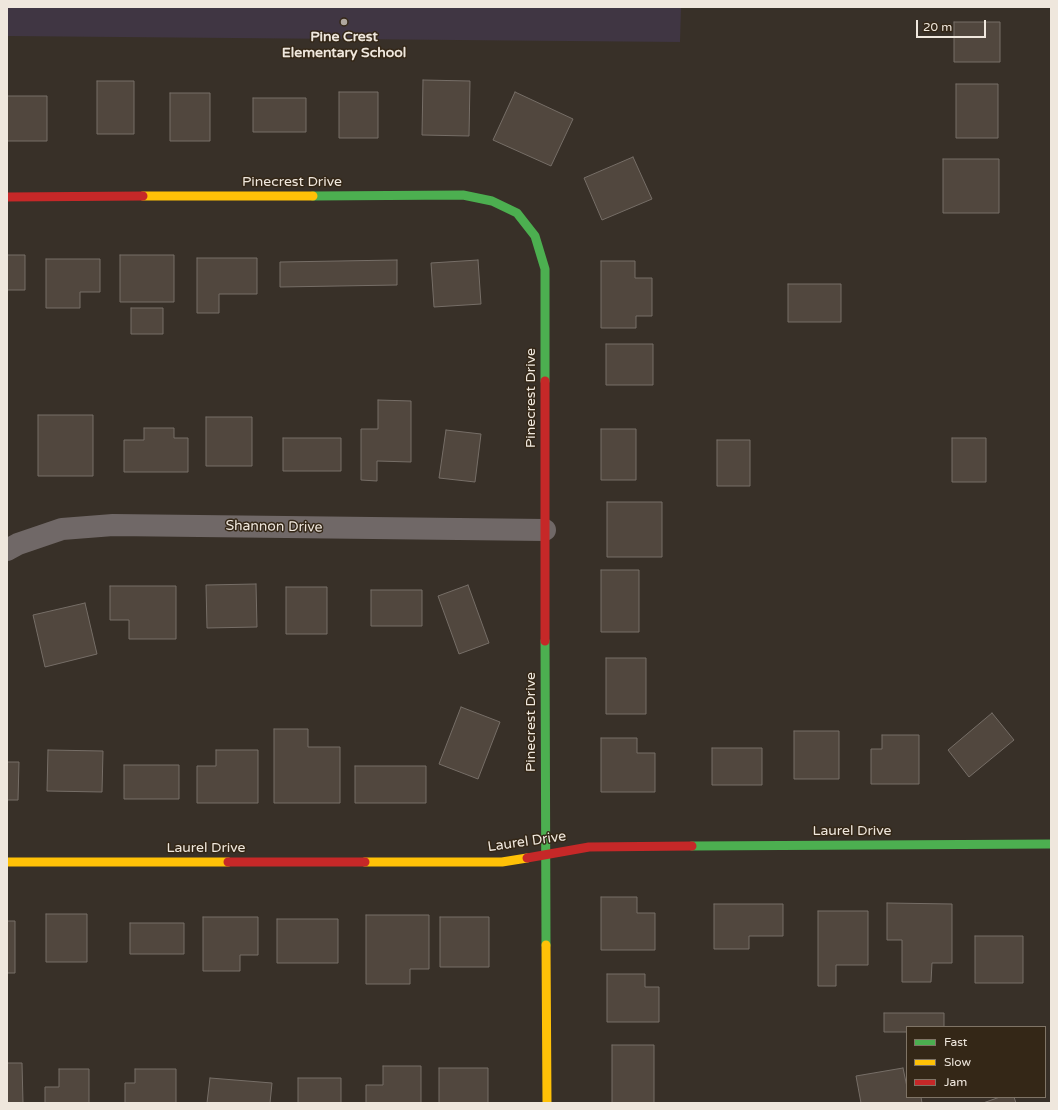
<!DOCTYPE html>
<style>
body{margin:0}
#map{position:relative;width:1058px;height:1110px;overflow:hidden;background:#383028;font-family:"Varela Round",sans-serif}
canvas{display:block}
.frame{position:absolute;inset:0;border:8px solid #efe7dd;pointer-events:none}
.legend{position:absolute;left:906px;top:1026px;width:140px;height:72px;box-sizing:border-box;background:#342717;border:1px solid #7f7466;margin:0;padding:5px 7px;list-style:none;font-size:12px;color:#efe7dd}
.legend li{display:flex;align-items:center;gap:8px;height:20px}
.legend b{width:20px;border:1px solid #7f7466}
.scale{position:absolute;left:916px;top:20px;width:70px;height:18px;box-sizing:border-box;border:2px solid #efe7dd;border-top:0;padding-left:5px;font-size:12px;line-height:14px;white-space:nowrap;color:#efe7dd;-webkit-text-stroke:3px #342717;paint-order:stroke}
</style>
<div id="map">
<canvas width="1058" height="1110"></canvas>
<div class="frame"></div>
<ul class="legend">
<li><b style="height:5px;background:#4caf50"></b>Fast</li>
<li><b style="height:5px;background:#ffc107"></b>Slow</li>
<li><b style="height:5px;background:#c62828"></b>Jam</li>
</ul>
<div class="scale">20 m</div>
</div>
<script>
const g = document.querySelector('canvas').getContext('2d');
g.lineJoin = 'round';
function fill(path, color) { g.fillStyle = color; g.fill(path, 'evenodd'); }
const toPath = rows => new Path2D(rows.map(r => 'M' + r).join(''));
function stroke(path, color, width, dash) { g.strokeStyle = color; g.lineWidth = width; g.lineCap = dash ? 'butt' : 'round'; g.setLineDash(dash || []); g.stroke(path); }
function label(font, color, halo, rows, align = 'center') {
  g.font = font + ' "Varela Round",sans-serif'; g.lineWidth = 3; g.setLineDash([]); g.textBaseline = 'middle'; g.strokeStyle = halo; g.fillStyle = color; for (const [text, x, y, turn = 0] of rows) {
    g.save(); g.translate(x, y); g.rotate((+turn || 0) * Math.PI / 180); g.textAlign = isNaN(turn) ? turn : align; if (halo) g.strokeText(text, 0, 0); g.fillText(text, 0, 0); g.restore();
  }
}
fill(toPath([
 [7,7,681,7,680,42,7,36]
]), '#403643');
const building = toPath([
 [954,22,1000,22,1000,62,954,62,954,22],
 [423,80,470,81,469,136,422,135,423,80],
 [97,81,134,81,134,134,97,134,97,81],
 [956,84,998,84,998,138,956,138,956,84],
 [339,92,378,92,378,138,339,138,339,92],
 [515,92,573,119,551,166,493,140,515,92],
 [170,93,210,93,210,141,170,141,170,93],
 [7,96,47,96,47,141,7,141,7,96],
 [253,98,306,98,306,132,253,132,253,98],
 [633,157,652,199,602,220,584,178,633,157],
 [943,159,999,159,999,213,943,213,943,159],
 [7,255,25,255,25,290,7,290,7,255],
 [120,255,174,255,174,302,120,302,120,255],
 [197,258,257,258,257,294,219,294,219,313,197,313,197,258],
 [46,259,100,259,100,292,80,292,80,308,46,308,46,259],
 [397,260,397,285,280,287,280,262,397,260],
 [478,260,481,304,434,307,431,263,478,260],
 [601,261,635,261,635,278,652,278,652,316,636,316,636,328,601,328,601,261],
 [788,284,841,284,841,322,788,322,788,284],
 [131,308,163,308,163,334,131,334,131,308],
 [606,344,653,344,653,385,606,385,606,344],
 [378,400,411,401,411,462,377,461,377,481,361,480,361,429,378,429,378,400],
 [38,415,93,415,93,476,38,476,38,415],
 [206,417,252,417,252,466,206,466,206,417],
 [144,428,174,428,174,438,188,438,188,472,124,472,124,440,144,440,144,428],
 [601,429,636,429,636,480,601,480,601,429],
 [446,430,481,434,475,482,439,478,446,430],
 [283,438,341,438,341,471,283,471,283,438],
 [952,438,986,438,986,482,952,482,952,438],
 [717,440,750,440,750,486,717,486,717,440],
 [607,502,662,502,662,557,607,557,607,502],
 [601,570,639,570,639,632,601,632,601,570],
 [256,584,257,627,207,628,206,585,256,584],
 [468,585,489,643,459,654,438,596,468,585],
 [110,586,176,586,176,639,129,639,129,620,110,620,110,586],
 [286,587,327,587,327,634,286,634,286,587],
 [371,590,422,590,422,626,371,626,371,590],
 [85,603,97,654,45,667,33,615,85,603],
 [606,658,646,658,646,714,606,714,606,658],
 [461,707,500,722,478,779,439,764,461,707],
 [992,713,1014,740,969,777,948,750,992,713],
 [274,729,308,729,308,747,340,747,340,803,274,803,274,729],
 [794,731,839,731,839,779,794,779,794,731],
 [882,735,919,735,919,784,871,784,871,749,882,749,882,735],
 [601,738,637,738,637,753,655,753,655,792,601,792,601,738],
 [712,748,762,748,762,785,712,785,712,748],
 [48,750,103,751,102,792,47,791,48,750],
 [216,750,258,750,258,803,197,803,197,766,216,766,216,750],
 [7,762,19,762,18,800,7,800,7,762],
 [124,765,179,765,179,799,124,799,124,765],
 [355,766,426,766,426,803,355,803,355,766],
 [601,897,637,897,637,913,655,913,655,950,601,950,601,897],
 [887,903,952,904,952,963,932,963,931,982,902,982,902,940,887,940,887,903],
 [714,904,783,904,783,936,749,936,749,949,714,949,714,904],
 [818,911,868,911,868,965,836,965,836,986,818,986,818,911],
 [46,914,87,914,87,962,46,962,46,914],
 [366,915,429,915,429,969,410,969,410,984,366,984,366,915],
 [203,917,258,917,258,955,240,955,240,971,203,971,203,917],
 [440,917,489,917,489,967,440,967,440,917],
 [277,919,338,919,338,963,277,963,277,919],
 [7,921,15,921,15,973,7,973,7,921],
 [130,923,184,923,184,954,130,954,130,923],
 [975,936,1023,936,1023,983,975,983,975,936],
 [607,974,645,974,645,987,659,987,659,1022,607,1022,607,974],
 [884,1013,944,1013,944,1027,907,1027,907,1032,884,1032,884,1013],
 [612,1045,654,1045,654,1103,612,1103,612,1045],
 [7,1063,22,1063,23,1103,7,1103,7,1063],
 [383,1066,421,1066,421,1103,366,1103,366,1085,383,1085,383,1066],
 [439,1068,488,1068,488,1103,439,1103,439,1068],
 [903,1068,907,1087,907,1097,921,1097,922,1103,861,1103,856,1076,903,1068],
 [59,1069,89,1069,89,1103,45,1103,45,1087,59,1087,59,1069],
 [135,1069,176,1069,176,1103,125,1103,125,1083,135,1083,135,1069],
 [210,1078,272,1083,270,1103,207,1103,210,1078],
 [298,1078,341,1078,341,1103,298,1103,298,1078],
 [1000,1097,1014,1097,1016,1103,983,1103,1000,1097]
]);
fill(building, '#51473e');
stroke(building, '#766e67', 1);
stroke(toPath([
 [7,550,18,544,62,529,113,525,545,530]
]), '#706867', 22);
stroke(toPath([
 [313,196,463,195,492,201,517,213,535,236,545,269,545,381],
 [545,641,546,945],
 [692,846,1051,844]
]), '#4caf50', 9);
stroke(toPath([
 [143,196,313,196],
 [7,862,228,862],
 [365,862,502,862,527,858],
 [546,945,547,1103]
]), '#ffc107', 9);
stroke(toPath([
 [7,197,143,196],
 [545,381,545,641],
 [527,858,589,847,692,846],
 [228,862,365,862]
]), '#c62828', 9);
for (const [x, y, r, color] of [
 [344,22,4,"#afa79e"]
]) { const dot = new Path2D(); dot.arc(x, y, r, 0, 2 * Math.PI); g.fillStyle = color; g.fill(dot); stroke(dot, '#342717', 1.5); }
label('bold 14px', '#efe7dd', '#342717', [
 ["Pine Crest",344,37],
 ["Elementary School",344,53]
]);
label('14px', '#efe7dd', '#342717', [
 ["Pinecrest Drive",292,182],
 ["Pinecrest Drive",531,398,-90],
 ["Shannon Drive",274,527,1],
 ["Pinecrest Drive",531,722,-90],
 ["Laurel Drive",852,831],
 ["Laurel Drive",527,842,-8],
 ["Laurel Drive",206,848]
]);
</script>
